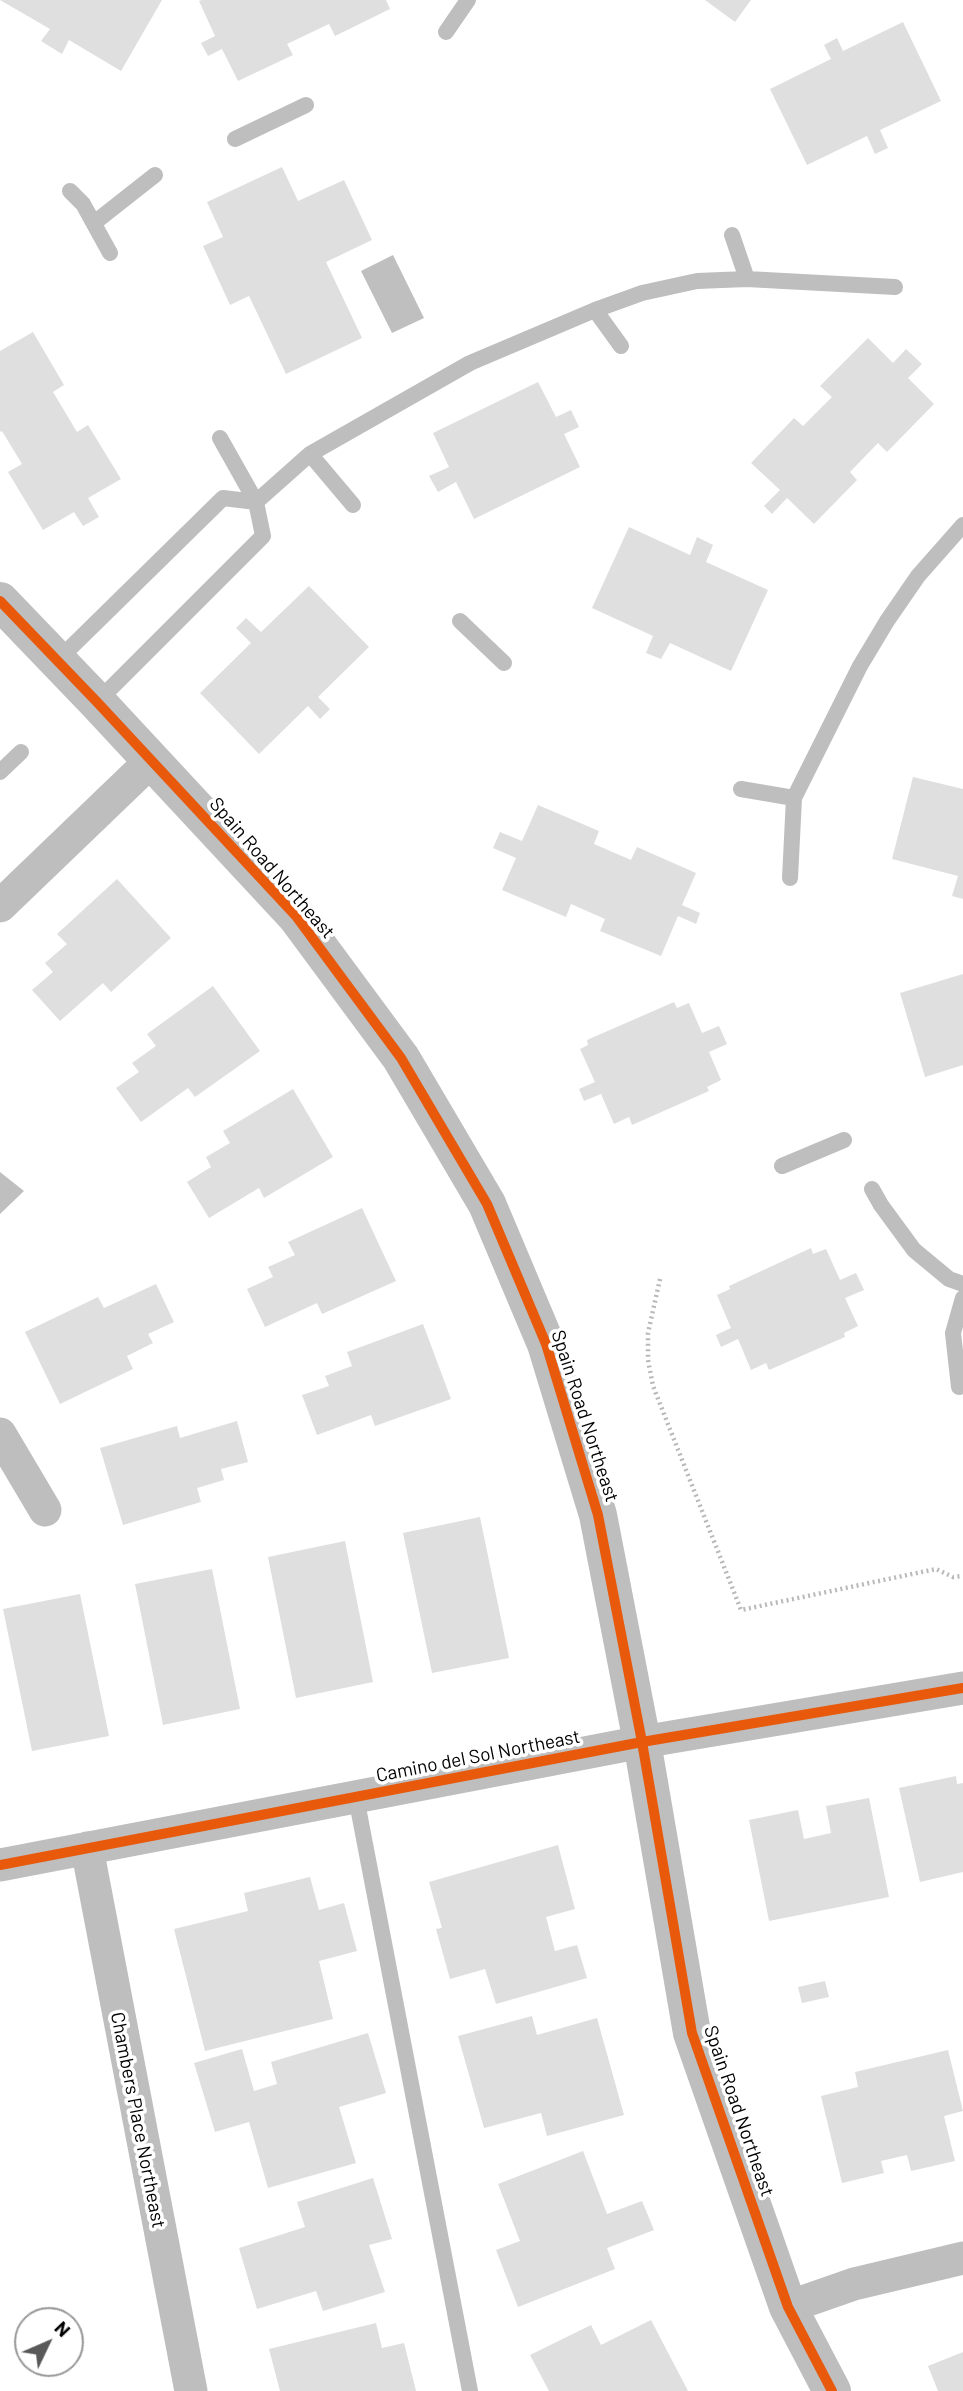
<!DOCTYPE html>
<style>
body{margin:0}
#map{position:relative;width:963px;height:2391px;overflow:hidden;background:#fff;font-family:Barlow,sans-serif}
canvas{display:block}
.north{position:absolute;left:14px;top:2307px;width:70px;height:70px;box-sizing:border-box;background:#fff;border:2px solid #999;border-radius:50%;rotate:46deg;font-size:19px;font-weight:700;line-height:28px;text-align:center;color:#000}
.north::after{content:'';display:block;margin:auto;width:24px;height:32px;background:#595959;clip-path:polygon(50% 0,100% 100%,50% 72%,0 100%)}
</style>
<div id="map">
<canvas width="963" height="2391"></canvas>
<div class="north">N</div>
</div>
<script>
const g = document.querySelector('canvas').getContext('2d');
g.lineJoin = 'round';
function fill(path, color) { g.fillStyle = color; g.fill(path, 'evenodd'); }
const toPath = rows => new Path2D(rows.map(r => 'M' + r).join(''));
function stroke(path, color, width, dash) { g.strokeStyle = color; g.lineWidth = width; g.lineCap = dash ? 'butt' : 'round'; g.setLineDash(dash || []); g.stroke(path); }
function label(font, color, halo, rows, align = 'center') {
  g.font = font + ' Barlow,sans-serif'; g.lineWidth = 7; g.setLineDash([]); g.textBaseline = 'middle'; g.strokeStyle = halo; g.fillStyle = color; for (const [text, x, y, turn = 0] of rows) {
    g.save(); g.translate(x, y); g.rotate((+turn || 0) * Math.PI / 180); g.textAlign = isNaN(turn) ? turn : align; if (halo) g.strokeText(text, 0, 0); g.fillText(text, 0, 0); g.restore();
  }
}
fill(toPath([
 [393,255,424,318,392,333,361,271],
 [0,1172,24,1191,0,1214]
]), '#bfbfbf');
fill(toPath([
 [0,0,162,0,121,71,69,40,62,54,41,41,50,29],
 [202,0,386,0,390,9,335,36,329,24,287,44,293,55,238,81,222,49,208,56,201,43,215,36,199,1],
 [705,0,751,0,735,22],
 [903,22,941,101,880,130,888,148,875,154,867,136,807,165,770,89,831,59,824,45,837,38,843,51],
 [282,167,298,201,344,180,372,240,326,262,362,338,286,374,249,296,230,305,203,246,223,237,207,202],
 [33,332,64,385,53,392,77,432,88,425,121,479,88,498,99,517,83,526,74,512,43,530,8,472,22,464,2,431,0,432,0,351],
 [868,338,893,363,906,349,922,364,908,378,934,404,887,452,878,443,850,472,857,480,814,524,787,498,772,514,764,506,780,490,751,463,794,418,803,426,832,397,820,386],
 [538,382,556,417,571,410,579,427,564,434,580,467,474,519,456,482,438,492,429,476,449,467,433,433],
 [629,527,690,555,697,537,713,545,706,562,768,590,731,671,670,643,661,659,646,653,653,636,592,608],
 [309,586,369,647,318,697,330,709,320,719,308,706,259,754,200,693,251,643,236,628,246,618,261,632],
 [913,777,963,789,963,899,952,896,958,876,892,859],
 [538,805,599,831,594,844,631,860,637,847,696,873,682,905,700,913,696,924,678,916,661,956,600,931,605,919,571,904,566,917,502,890,516,858,493,848,500,832,522,841],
 [117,879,171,938,111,992,103,983,60,1021,32,990,53,972,45,963,67,944,57,934],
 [963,974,963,1065,925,1077,900,993],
 [213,986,260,1051,195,1097,188,1088,141,1122,116,1088,139,1072,132,1063,156,1046,147,1034],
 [674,1002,677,1008,689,1003,702,1033,719,1026,727,1044,709,1052,721,1080,707,1087,709,1091,632,1125,629,1117,614,1124,601,1094,584,1101,579,1089,595,1082,580,1049,588,1045,587,1040],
 [293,1089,333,1157,264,1198,259,1188,209,1218,187,1182,211,1167,206,1157,230,1143,223,1131],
 [362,1208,396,1281,322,1314,317,1303,265,1327,247,1289,273,1277,268,1267,295,1255,288,1242],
 [811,1248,813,1254,826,1249,840,1280,856,1273,864,1290,845,1298,858,1326,844,1333,845,1337,769,1370,766,1363,751,1370,738,1339,721,1347,716,1335,731,1328,717,1295,730,1289,729,1286],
 [156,1284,174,1322,148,1334,153,1343,127,1356,133,1369,60,1404,25,1332,98,1297,104,1308],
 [423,1324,451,1399,375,1426,371,1415,317,1435,302,1395,329,1386,325,1376,352,1366,347,1352],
 [237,1421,248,1462,221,1469,224,1480,197,1488,201,1502,123,1525,100,1448,177,1426,180,1438],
 [480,1517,509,1658,432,1673,403,1533],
 [345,1541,373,1682,296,1698,268,1557],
 [212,1569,240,1709,163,1725,135,1584],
 [80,1594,109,1736,32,1751,3,1609],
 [956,1776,957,1784,963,1783,963,1872,920,1882,899,1788],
 [869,1798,889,1897,769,1921,749,1820,798,1810,804,1839,831,1833,826,1806],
 [558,1845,575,1909,546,1917,555,1951,577,1945,587,1978,496,2004,485,1969,450,1979,436,1929,442,1928,429,1882],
 [310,1877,319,1910,344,1903,357,1951,319,1961,333,2019,205,2051,174,1929,248,1911,244,1893],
 [825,1981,829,1997,802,2003,798,1987],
 [532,2016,537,2035,597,2018,624,2115,547,2136,541,2113,484,2128,458,2036],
 [368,2033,386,2093,339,2107,356,2163,268,2188,249,2122,215,2132,194,2063,242,2049,254,2091,277,2084,271,2062],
 [948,2050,963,2111,944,2116,955,2161,911,2171,907,2155,881,2161,884,2173,842,2183,821,2096,858,2087,855,2072],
 [583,2151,607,2214,642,2201,654,2230,607,2248,615,2269,518,2307,496,2250,520,2241,498,2184],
 [373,2178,392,2239,369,2245,385,2292,323,2311,316,2291,257,2309,239,2248,305,2227,297,2202],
 [651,2320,688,2391,549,2391,530,2355,591,2325,601,2345],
 [376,2323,382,2348,404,2343,416,2391,280,2391,269,2349],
 [963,2352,963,2391,938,2391,928,2366]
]), '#dfdfdf');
stroke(toPath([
 [660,1279,648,1333,648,1360,653,1386,741,1610,936,1569,953,1577,963,1576]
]), '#b9b9b9', 4.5, [2, 3.5]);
stroke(toPath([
 [446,32,468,0],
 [235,139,306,105],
 [70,191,83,204,110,253],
 [94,223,155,175],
 [732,235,747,279],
 [595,310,621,346],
 [220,438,256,502,310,454,470,363,595,310,642,293,697,281,747,279,895,287],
 [310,454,353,505],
 [460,621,504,663],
 [57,661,223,498,256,502,263,536,97,702],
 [0,772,21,752],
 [741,789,794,798,790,878],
 [794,798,860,666,887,621,918,576,963,525],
 [782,1166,844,1140],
 [872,1189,881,1205,914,1250,949,1279,963,1284],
 [959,1387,953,1333,963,1298],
 [356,1797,470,2391]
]), '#bebebe', 16);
stroke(toPath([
 [0,906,152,760],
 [0,1434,45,1510],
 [87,1848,191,2391],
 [0,1865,642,1742,963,1688],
 [788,2307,854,2284,963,2258]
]), '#bebebe', 33);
stroke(toPath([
 [0,601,97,702,296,916,401,1058,487,1204,546,1344,598,1515,642,1742,692,2033,788,2307,832,2391]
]), '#bebebe', 38);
stroke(toPath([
 [0,601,97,702,296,916,401,1058,487,1204,546,1344,598,1515,642,1742,692,2033,788,2307,832,2391],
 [0,1865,642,1742,963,1688]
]), '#e8590c', 10);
label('19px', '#000', '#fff', [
 ["Spain Road Northeast",272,868,49],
 ["Spain Road Northeast",585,1416,72],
 ["Camino del Sol Northeast",478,1756,-11],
 ["Spain Road Northeast",739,2111,71],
 ["Chambers Place Northeast",138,2120,79]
]);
</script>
